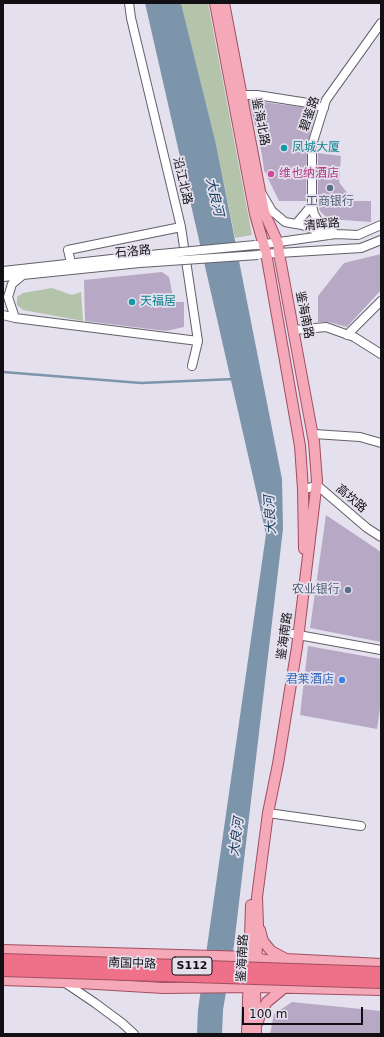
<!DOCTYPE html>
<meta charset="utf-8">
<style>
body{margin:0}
#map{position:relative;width:384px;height:1037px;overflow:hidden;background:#e5e0ed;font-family:"DejaVu Sans",sans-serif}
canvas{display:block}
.frame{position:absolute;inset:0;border:4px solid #110f13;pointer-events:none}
.scale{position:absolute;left:242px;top:1007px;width:121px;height:18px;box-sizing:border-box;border:2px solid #110f13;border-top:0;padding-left:5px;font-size:12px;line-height:14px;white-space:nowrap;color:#110f13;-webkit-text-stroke:3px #e5e0ed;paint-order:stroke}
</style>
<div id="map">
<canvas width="384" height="1037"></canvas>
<div class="frame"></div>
<div class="scale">100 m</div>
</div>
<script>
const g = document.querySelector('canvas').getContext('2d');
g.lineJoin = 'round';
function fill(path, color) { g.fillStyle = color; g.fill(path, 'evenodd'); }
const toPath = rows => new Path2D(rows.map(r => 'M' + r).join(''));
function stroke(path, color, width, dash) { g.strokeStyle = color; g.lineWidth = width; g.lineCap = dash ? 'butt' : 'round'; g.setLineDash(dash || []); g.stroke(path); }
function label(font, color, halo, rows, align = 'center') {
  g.font = font + ' "DejaVu Sans","Noto Sans SC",sans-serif'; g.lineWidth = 3.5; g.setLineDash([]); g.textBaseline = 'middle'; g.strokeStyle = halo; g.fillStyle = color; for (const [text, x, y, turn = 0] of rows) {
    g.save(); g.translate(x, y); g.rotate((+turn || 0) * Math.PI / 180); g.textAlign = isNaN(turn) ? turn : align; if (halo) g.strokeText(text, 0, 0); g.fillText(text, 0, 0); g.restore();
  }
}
fill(toPath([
 [181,3,208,3,252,235,235,238,216,144],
 [52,288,72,295,81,292,83,321,23,310,17,305,17,297,23,293]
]), '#b3c4aa');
fill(toPath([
 [145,3,181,3,216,144,282,479,283,529,234,945,223,1010,222,1034,197,1034,198,1010,266,534]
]), '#7d95ab');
stroke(toPath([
 [3,372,141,383,234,379]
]), '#7d95ab', 2.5);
fill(toPath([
 [249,100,307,108,316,111,307,145,306,201,279,201,264,170,262,155],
 [318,153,341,156,339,182,348,194,354,193,354,201,371,201,371,222,328,219,320,211,318,204],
 [381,254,381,290,347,327,328,322,318,322,318,296,344,263],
 [162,272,169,277,174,302,184,302,184,327,166,331,85,321,84,280],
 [326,515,381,552,381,642,310,628],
 [308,646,381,659,381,701,377,729,300,715],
 [292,1002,381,1011,381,1034,270,1034,274,1014]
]), '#b7a9c5');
const minor = toPath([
 [129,3,131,18,181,227,198,341,192,366],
 [243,95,257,95,308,103,324,108],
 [262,194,272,211,285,222,296,224,312,205],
 [296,224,302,225,329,235],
 [336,234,318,221,314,214,312,205,312,145,326,100,381,23],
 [258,245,336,234,358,235,381,225],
 [262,254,361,248,381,240],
 [71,263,68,250,181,227],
 [3,271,139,256],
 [23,275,12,284,8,297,15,318,198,341],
 [3,277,140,263],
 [3,315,15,318],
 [294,330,326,327,354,337,381,354],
 [347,335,381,301],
 [314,434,360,437,381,443],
 [303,489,318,486,367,528,381,537],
 [293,634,381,650],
 [268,813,361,826],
 [64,982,95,1003,122,1023,134,1034]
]);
const major = toPath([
 [215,3,255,214,266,253,300,446,303,489,304,549],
 [224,3,264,212,278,243,279,253,314,442,317,481,297,647,278,764,268,813,257,897,258,925,255,987,256,1034],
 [260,930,263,941,271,951,286,959,381,964],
 [3,950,249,957,271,961,286,959],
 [3,980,63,982,163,988,255,987,381,990],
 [258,1022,260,1014,267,1002,284,988],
 [247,1034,251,905]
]);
stroke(minor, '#63606b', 10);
stroke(major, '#a14e60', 12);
stroke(minor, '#fff', 8);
stroke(major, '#f5a9b8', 10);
const minorBridge = toPath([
 [139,256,255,245],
 [140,263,258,255]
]);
const highwayBridge = toPath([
 [3,960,381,973],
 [3,970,381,982]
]);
stroke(minorBridge, '#63606b', 10, []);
stroke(highwayBridge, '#a14e60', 14, []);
stroke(minorBridge, '#fff', 8);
stroke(highwayBridge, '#ee7089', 12);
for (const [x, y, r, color] of [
 [284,148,4,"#0f9aa8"],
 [271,174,4,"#d1479c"],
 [330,188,4,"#5c6f8a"],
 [132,302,4,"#0f9aa8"],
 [348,590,4,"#5c6f8a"],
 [342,680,4,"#3f7fe0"]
]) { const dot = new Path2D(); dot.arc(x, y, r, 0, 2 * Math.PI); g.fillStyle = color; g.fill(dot); stroke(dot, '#e5e0ed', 1.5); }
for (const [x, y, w] of [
 [192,966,40]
]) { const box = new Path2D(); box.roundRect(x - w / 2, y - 9, w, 18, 3); g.fillStyle = '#e5e0ed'; g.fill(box); stroke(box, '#110f13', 1); }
label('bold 11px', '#110f13', null, [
 ["S112",192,966]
]);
label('12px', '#110f13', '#e5e0ed', [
 ["碧鉴路",310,114,-71],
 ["鉴海北路",260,122,79],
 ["沿江北路",182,181,77],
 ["清晖路",322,225,-6],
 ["石洛路",133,252,-5],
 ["鉴海南路",304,315,79],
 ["高坎路",351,499,40],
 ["鉴海南路",285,636,-82],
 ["鉴海南路",243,958,-87],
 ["南国中路",132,964,2]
]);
label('12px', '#0d838f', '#e5e0ed', [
 ["凤城大厦",292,148],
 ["天福居",140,302]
], 'left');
label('12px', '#b23c85', '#e5e0ed', [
 ["维也纳酒店",279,174]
], 'left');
label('12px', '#4e5e75', '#e5e0ed', [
 ["工商银行",330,202],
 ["农业银行",340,590,"right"]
]);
label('12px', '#366cbe', '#e5e0ed', [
 ["君莱酒店",334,680]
], 'right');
label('italic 13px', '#174060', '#e5e0ed', [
 ["大良河",214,197,77],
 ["大良河",271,515,-93],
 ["大良河",237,837,-82]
]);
</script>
